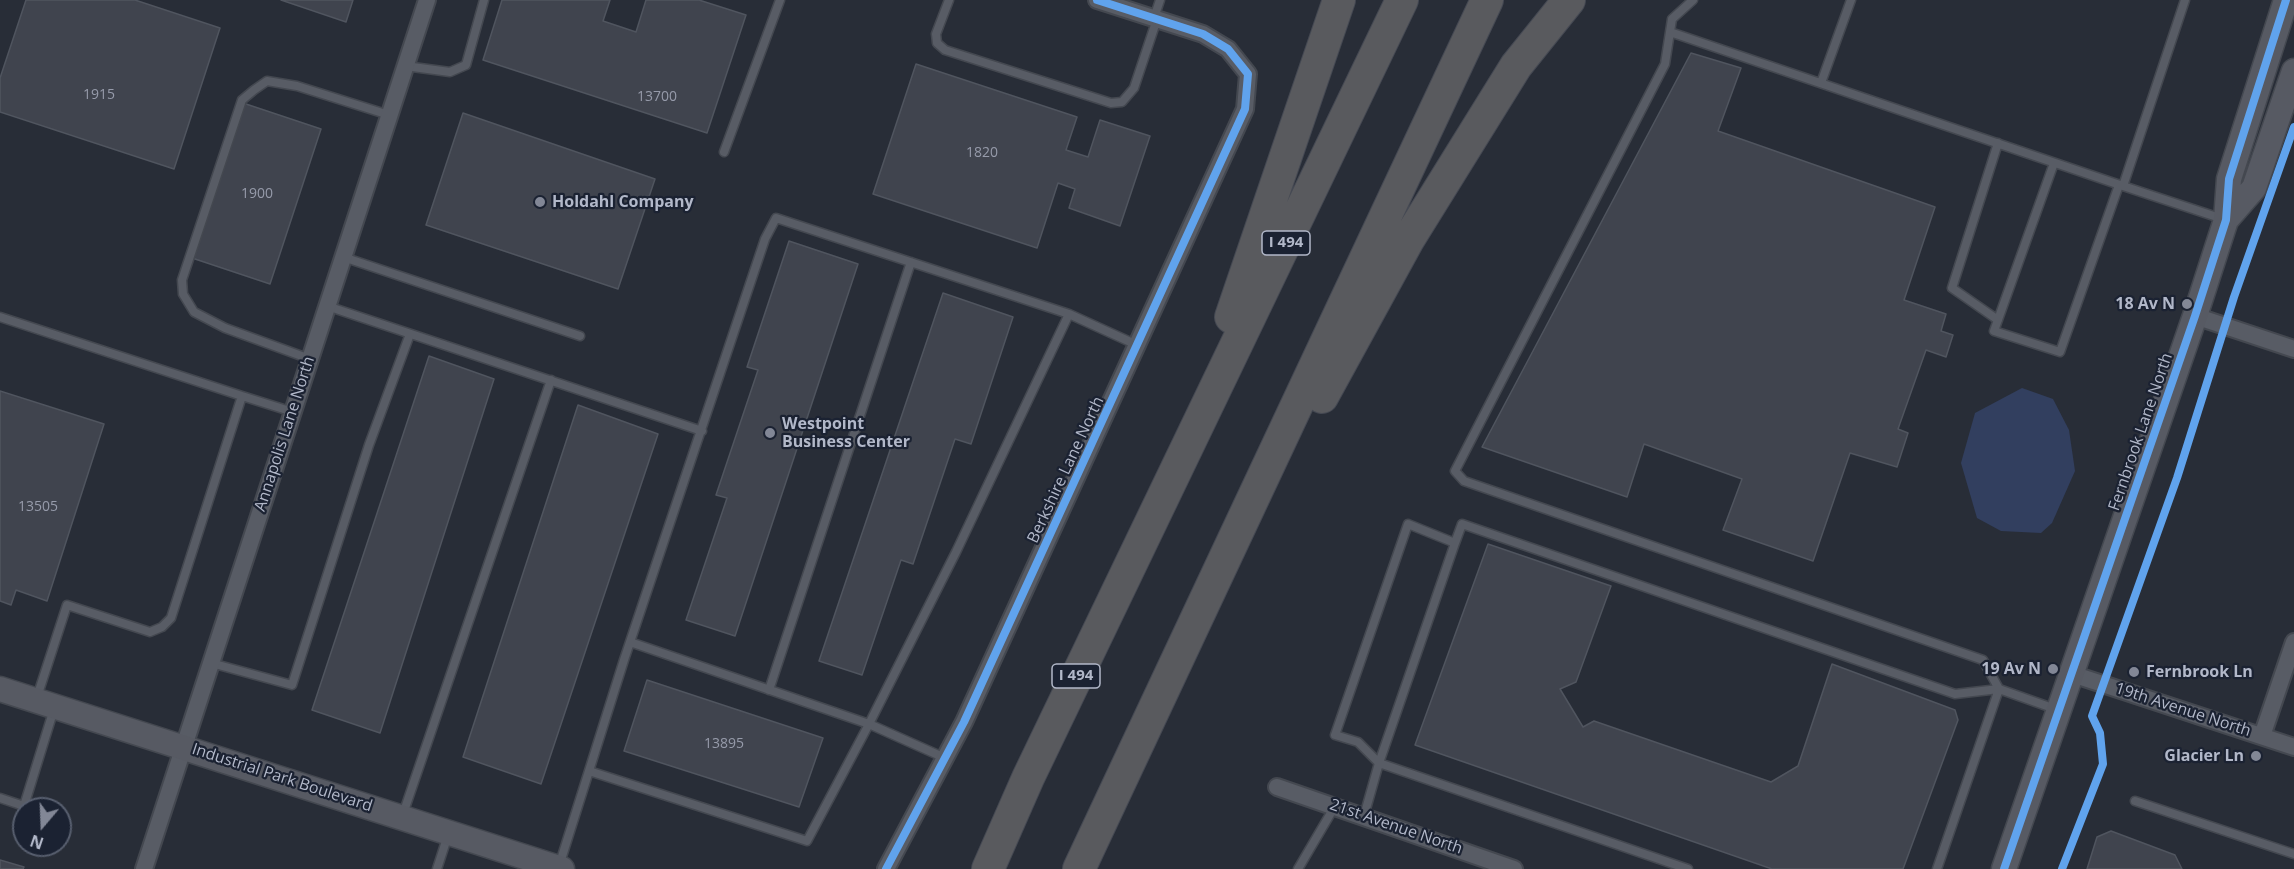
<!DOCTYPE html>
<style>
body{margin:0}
#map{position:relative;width:2294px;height:869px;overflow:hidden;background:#282d37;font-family:"Open Sans",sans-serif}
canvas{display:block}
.north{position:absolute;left:12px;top:797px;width:60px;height:60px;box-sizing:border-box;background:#1b2232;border:2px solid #575e6e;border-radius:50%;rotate:199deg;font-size:16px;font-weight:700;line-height:24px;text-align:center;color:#b2b8c9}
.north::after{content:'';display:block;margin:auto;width:21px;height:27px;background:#828796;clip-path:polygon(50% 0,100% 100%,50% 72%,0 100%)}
</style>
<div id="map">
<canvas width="2294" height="869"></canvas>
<div class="north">N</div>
</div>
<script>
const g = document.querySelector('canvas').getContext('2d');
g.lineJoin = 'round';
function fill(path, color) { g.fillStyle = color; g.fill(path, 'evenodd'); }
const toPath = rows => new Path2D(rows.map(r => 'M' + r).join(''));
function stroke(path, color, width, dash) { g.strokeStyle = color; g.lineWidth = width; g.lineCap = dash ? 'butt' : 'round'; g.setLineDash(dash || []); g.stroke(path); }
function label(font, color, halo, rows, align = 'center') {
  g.font = font + ' "Open Sans",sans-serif'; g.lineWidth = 4.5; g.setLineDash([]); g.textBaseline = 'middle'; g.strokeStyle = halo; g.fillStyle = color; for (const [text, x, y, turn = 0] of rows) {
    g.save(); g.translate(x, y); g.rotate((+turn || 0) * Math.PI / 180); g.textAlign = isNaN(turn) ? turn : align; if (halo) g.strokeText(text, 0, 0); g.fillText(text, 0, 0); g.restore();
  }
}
fill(toPath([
 [2022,388,2053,399,2069,430,2075,471,2052,523,2041,533,2001,531,1977,518,1961,463,1975,413]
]), '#323f5f');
const building = toPath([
 [26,0,135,0,220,28,174,169,0,112,0,78,26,0],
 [281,0,353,0,346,22,281,0],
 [502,0,610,0,603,21,636,32,646,0,699,0,746,15,707,133,483,60,502,0],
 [1691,53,1741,68,1718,131,1935,207,1904,300,1946,314,1941,331,1953,335,1946,357,1926,350,1898,429,1908,433,1897,467,1850,453,1813,561,1723,530,1742,479,1644,444,1627,497,1482,447,1691,53],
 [916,64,1077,117,1066,150,1088,157,1100,120,1150,136,1120,226,1069,208,1075,189,1058,183,1037,248,873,194,916,64],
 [243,103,321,129,270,284,192,258,243,103],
 [463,113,655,179,618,289,426,225,463,113],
 [789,241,858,264,735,636,686,620,727,498,716,495,758,370,747,367,789,241],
 [943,293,1013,317,971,444,955,439,913,564,901,560,862,675,819,661,943,293],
 [429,356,494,379,380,733,312,710,429,356],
 [0,391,104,424,47,601,16,590,11,605,0,601,0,391],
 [578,405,658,434,541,784,463,757,578,405],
 [1488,544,1611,586,1576,682,1560,689,1583,727,1594,721,1771,782,1798,766,1832,664,1955,710,1958,720,1903,869,1772,869,1415,745,1488,544],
 [647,680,823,738,799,807,624,751,647,680],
 [2111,831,2175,855,2182,869,2087,869,2097,837,2111,831],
 [0,860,24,867,23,869,0,869,0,860]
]);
fill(building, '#40444e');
stroke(building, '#50555f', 1.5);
const lane = toPath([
 [949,0,936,34,937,43,945,50,1111,103,1122,102,1134,88,1157,19],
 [1693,0,1672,19,1665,64,1455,471,1464,481,1983,660,1999,689,2058,710],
 [2185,0,2123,186,2223,219],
 [1154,18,1160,0],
 [1670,32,2123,186],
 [405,66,450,72,466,65,484,0],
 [1821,83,1851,0],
 [1998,143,1952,288,1998,320],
 [724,152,780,0],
 [2054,163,1994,331,2060,352,2119,185],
 [343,257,580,336],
 [327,306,702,431],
 [0,317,242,396,171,618,162,627,150,632,67,605,36,700],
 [310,359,225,328,194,312,183,294,182,280,242,100,254,90,267,81,297,86,389,115],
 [242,396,293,412],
 [211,663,292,685,369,445,410,334],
 [769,690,911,262],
 [945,758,869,724,956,552,1069,314,1137,345],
 [589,771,807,841,869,724,630,642],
 [0,798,24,806,54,709],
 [2135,801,2294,854],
 [1364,816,1379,763,1455,543],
 [402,817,551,380],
 [559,866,624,660,765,239,776,218,1069,314],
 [437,869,448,835],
 [1298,869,1335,806],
 [1688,869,1379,763,1358,742,1335,735,1408,524,1455,543,1462,524,1955,694,1999,689,1937,869]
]);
const street = toPath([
 [2195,316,2294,349],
 [2072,674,2294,747],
 [2262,736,2294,642],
 [1277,787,1514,869],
 [144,869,427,0],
 [886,869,964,722,1245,109,1248,74,1228,49,1203,34,1097,0]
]);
const secondary = toPath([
 [2226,220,2254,188,2294,71],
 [0,689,562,869],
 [2004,869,2195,316,2226,220,2229,179,2286,0]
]);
const highway = toPath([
 [1231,317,1339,0],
 [1322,397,1408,240,1516,66,1569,0],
 [988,869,1028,778,1402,0],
 [1079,869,1487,0]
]);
stroke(lane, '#444850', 11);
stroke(street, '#444850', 20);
stroke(secondary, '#444850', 27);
stroke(highway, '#454953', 34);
stroke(lane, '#585c65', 8);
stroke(street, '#585c65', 16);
stroke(secondary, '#575a63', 24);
stroke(highway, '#595a5e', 32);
stroke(toPath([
 [886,869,964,722,1245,109,1248,74,1228,49,1203,34,1097,0],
 [2004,869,2195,316,2226,220,2229,179,2286,0],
 [2062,869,2103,764,2100,733,2092,716,2177,478,2234,297,2294,127]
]), '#60a3ed', 8);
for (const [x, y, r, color] of [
 [540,202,6,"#828796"],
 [2187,304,6,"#828796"],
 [770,433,6,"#828796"],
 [2053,669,6,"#828796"],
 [2134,672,6,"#828796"],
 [2256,756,6,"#828796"]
]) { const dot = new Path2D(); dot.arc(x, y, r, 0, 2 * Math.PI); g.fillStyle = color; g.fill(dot); stroke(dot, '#1b2232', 2); }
label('14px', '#969baa', null, [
 ["1915",99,95],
 ["13700",657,97],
 ["1820",982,153],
 ["1900",257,194],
 ["13505",38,507],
 ["13895",724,744]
]);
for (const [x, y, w] of [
 [1286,243,48],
 [1076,676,48]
]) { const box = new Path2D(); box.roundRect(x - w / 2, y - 12, w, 24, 4.5); g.fillStyle = '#1b2232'; g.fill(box); stroke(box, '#b2b8c9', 1.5); }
label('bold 15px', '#b2b8c9', null, [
 ["I 494",1286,243],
 ["I 494",1076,676]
]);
label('bold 16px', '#b2b8c9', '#1b2232', [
 ["Holdahl Company",552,202],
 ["18 Av N",2175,304,"right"],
 ["Westpoint",782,424],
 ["Business Center",782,442],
 ["19 Av N",2041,669,"right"],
 ["Fernbrook Ln",2146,672],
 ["Glacier Ln",2244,756,"right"]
], 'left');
label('16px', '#b2b8c9', '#1b2232', [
 ["Fernbrook Lane North",2141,432,-71],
 ["Annapolis Lane North",285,434,-72],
 ["Berkshire Lane North",1066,470,-65],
 ["19th Avenue North",2183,710,18],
 ["Industrial Park Boulevard",282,778,18],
 ["21st Avenue North",1396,827,19]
]);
</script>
